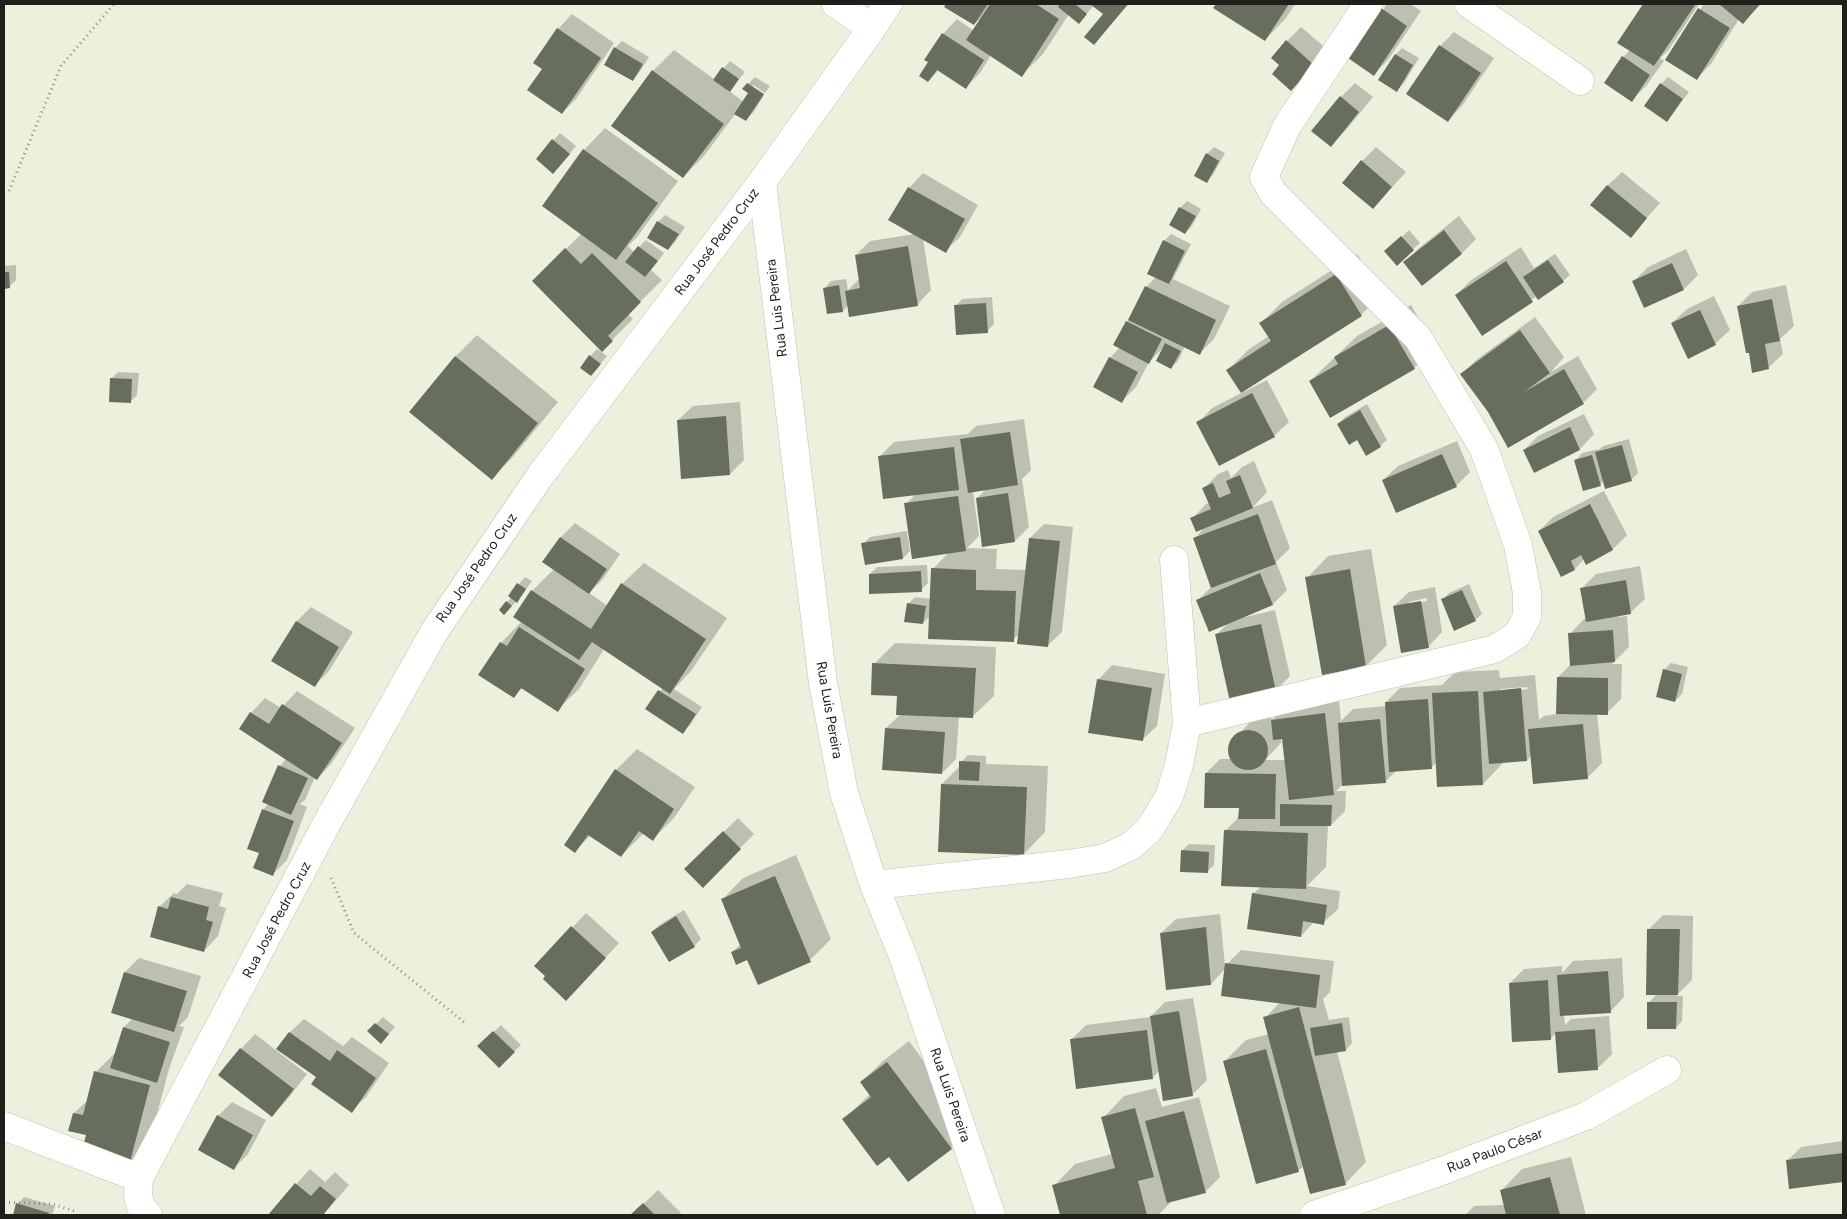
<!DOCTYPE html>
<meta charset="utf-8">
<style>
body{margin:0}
#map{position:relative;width:1847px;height:1219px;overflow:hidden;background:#ebf1dd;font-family:Figtree,sans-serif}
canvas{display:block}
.frame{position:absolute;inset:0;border:5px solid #1e2019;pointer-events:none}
</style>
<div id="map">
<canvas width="1847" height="1219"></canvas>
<div class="frame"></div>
</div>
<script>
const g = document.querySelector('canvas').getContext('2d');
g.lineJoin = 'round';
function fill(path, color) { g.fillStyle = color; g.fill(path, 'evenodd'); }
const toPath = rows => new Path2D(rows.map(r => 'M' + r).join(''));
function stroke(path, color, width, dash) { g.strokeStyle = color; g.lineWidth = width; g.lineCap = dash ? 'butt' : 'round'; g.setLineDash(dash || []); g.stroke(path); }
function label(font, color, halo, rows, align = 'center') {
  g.font = font + ' Figtree,sans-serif'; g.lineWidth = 4.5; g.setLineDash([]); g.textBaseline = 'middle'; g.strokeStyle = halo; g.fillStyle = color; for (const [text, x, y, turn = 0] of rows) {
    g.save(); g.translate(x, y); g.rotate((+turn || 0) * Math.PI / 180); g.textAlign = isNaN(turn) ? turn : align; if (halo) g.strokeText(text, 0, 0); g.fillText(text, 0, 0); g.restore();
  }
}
fill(toPath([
 [947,4,1129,4,1094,43,1105,14,1094,5,1079,23,1069,14,1043,54,1022,75,991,55,980,73,966,87,939,70,928,81,929,62,943,34,957,19,974,31,984,16,974,24,946,6],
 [1218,4,1295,4,1286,18,1265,40,1215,8],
 [1387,4,1410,4,1421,11,1388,60,1374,74,1350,58],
 [1645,4,1699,4,1668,51,1660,58,1664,61,1646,86,1632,100,1623,57,1630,50,1619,42],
 [1704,4,1761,4,1743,22,1739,19,1711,64,1697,78,1666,59],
 [572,14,614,43,576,99,562,113,544,69,535,63,558,29],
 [1301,27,1328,50,1305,75,1281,65,1287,41],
 [1454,32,1494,58,1462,106,1448,120,1440,46],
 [622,41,649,57,639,73,632,80,615,48],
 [1402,48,1419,58,1404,83,1397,90,1380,79,1396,54],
 [674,50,714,79,730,61,745,72,729,91,744,102,750,92,748,84,755,77,770,86,765,93,753,85,753,88,764,95,753,113,746,119,736,113,704,156,683,177,653,71],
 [1668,77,1689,92,1667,120,1661,84],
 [1355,83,1373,97,1345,131,1331,145,1313,131,1341,97],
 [605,128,678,181,637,237,628,246,634,252,646,240,664,253,651,270,662,280,628,314,633,319,602,350,534,281,582,233,543,206,584,150],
 [560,133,576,146,560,165,537,159],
 [1214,147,1225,153,1213,175,1206,181,1207,154],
 [1376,147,1406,172,1373,208,1362,161],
 [1622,172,1660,203,1631,236,1607,186],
 [923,173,978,205,960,237,945,251,923,238,931,290,917,305,848,305,843,311,825,288,831,281,846,279,848,290,860,278,856,255,870,241,915,234,909,188],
 [1187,201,1201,209,1192,226,1185,233,1180,208],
 [665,215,685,227,675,242,668,249,658,222],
 [1459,216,1476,239,1462,253,1422,284,1405,262,1419,248],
 [1409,230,1420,243,1413,249,1393,245],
 [1171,234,1191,244,1173,279,1230,306,1214,339,1200,353,1185,346,1178,361,1171,368,1163,348,1149,362,1136,387,1122,401,1110,358,1120,347,1127,322,1131,317,1146,287,1156,277,1148,273,1164,241],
 [1521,247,1534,268,1555,254,1570,275,1563,281,1537,296,1482,334,1456,295,1470,281],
 [1686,249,1698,275,1684,289,1634,281,1648,267],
 [1357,254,1382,294,1361,315,1228,370,1249,349,1269,336,1261,323,1282,302],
 [16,265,16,280,9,287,4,287,4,266],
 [1786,285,1794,326,1780,339,1783,354,1768,368,1738,306,1752,292],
 [1714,296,1730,330,1715,344,1672,323,1687,309],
 [992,297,994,324,987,331,956,306,962,299],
 [1411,305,1435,347,1414,368,1310,381,1357,336],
 [1535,317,1564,357,1551,372,1578,356,1597,389,1583,403,1489,412,1462,374,1476,360],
 [477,335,558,402,513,457,492,478,411,412,456,356],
 [597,349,607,356,591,375,590,356],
 [118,372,139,373,137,395,130,402,112,378],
 [1267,380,1289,422,1274,436,1198,423,1212,408],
 [740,402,744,460,730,474,678,420,693,406],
 [1367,404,1387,440,1380,446,1357,438,1338,424,1345,417],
 [1584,414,1594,434,1580,449,1534,471,1524,450,1538,436],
 [1024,419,1031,470,1022,479,1029,527,1015,541,977,498,986,489,973,491,979,536,967,548,997,549,996,569,1027,570,1030,538,1044,524,1073,527,1062,632,1047,646,1019,634,1013,640,931,615,923,623,908,604,915,597,931,599,933,569,949,552,906,504,916,494,880,456,894,442,968,434,976,426],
 [1629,439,1638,473,1631,480,1604,480,1600,485,1576,460,1582,453,1599,449,1599,450,1603,446],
 [1457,441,1470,472,1456,486,1383,480,1398,466],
 [1254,461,1267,492,1252,508,1272,500,1290,548,1276,562,1287,590,1273,604,1244,616,1245,617,1275,610,1290,676,1276,690,1217,634,1229,622,1198,600,1212,586,1195,538,1206,526,1192,519,1206,504,1210,503,1204,488,1218,474,1228,470,1231,478,1242,467],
 [1604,491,1627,535,1613,549,1586,563,1584,559,1575,569,1562,575,1539,531,1553,517],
 [575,523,620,554,603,579,589,593,608,606,622,584,644,563,727,618,691,671,674,689,702,707,690,725,683,732,647,709,663,687,604,649,579,689,557,710,522,688,514,696,501,643,522,621,515,616,532,591,554,569,544,562,561,537],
 [907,531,910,551,903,558,863,544,870,537],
 [1371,549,1387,645,1366,666,1307,578,1328,556],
 [927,565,928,583,921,590,870,574,877,567],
 [1640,566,1645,599,1630,613,1617,615,1618,617,1627,616,1629,647,1612,664,1622,664,1621,699,1607,713,1597,713,1602,763,1587,778,1532,755,1527,760,1504,762,1483,784,1437,762,1432,767,1397,770,1385,782,1342,785,1336,791,1346,791,1345,811,1331,825,1328,825,1326,867,1307,886,1340,891,1338,909,1323,923,1314,922,1301,936,1253,894,1261,887,1225,831,1240,816,1240,807,1206,773,1220,759,1231,759,1229,750,1231,742,1254,718,1263,716,1273,719,1286,706,1339,700,1341,721,1353,709,1386,706,1386,702,1400,688,1442,685,1455,672,1499,670,1500,678,1535,675,1539,720,1544,716,1557,714,1558,677,1571,664,1570,634,1584,619,1587,619,1582,588,1596,574],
 [1527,687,1528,689,1500,692,1500,689],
 [1281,733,1286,760,1265,760,1281,743],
 [525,577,532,581,523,594,511,607,507,602,511,598,509,596],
 [1469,584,1482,614,1475,620,1442,600,1449,593],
 [1435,587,1442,632,1428,647,1394,606,1409,592],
 [1427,598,1427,601,1409,604,1409,602],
 [311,607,353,632,329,671,315,685,273,660,297,621],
 [895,643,996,647,994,696,972,717,959,716,956,759,942,773,886,728,901,714,898,695,874,664],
 [1671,663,1688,667,1682,694,1675,701,1664,670],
 [1112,665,1165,674,1157,726,1142,740,1098,680],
 [297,691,355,728,331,764,317,779,315,777,305,800,300,804,307,807,287,860,273,874,261,853,263,810,268,804,263,802,280,766,286,759,241,729,251,713,265,698,281,708],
 [637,749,695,787,674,818,653,839,644,833,621,856,591,835,575,851,616,770],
 [968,755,986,756,986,764,1048,766,1045,832,1024,854,942,784,961,765,961,762],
 [738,818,754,834,703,886,686,869],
 [1189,844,1215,845,1214,865,1207,872,1182,851],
 [796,855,831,939,810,960,748,958,732,952,741,944,722,900,743,878],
 [187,884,223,893,219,906,226,908,218,936,204,951,159,907,174,893,177,894],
 [684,910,701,939,694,946,652,932,659,925],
 [586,913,619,943,580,985,547,976,536,966],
 [1220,914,1225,966,1241,950,1334,961,1330,992,1323,999,1329,1020,1349,1017,1352,1043,1346,1050,1337,1051,1366,1162,1345,1184,1304,1166,1298,1171,1224,1062,1246,1040,1269,1034,1265,1018,1280,1002,1226,968,1211,984,1161,933,1176,919],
 [1663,915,1693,916,1692,980,1676,996,1683,996,1682,1021,1676,1028,1648,1003,1657,994,1649,929],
 [139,958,201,976,188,1017,179,1026,184,1027,169,1069,149,1144,128,1165,88,1135,74,1113,89,1099,96,1072,117,1051,124,1027,133,1018,125,972],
 [1622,958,1624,997,1610,1012,1564,1015,1565,1025,1571,1019,1609,1016,1612,1054,1597,1069,1557,1032,1550,1039,1510,983,1524,969,1562,966,1562,973,1573,961],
 [1193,998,1207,1080,1192,1095,1159,1071,1152,1078,1071,1040,1086,1025,1150,1017,1165,1002],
 [383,1017,395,1027,388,1035,369,1031],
 [304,1019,343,1046,352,1037,389,1063,366,1097,351,1111,318,1077,289,1033],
 [501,1025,521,1045,499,1066,479,1046],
 [255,1034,307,1074,286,1101,272,1115,241,1049],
 [909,1041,972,1127,951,1148,890,1155,844,1119,870,1094,861,1082,883,1061],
 [1156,1088,1162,1107,1199,1097,1220,1177,1206,1191,1170,1201,1170,1203,1158,1215,1062,1215,1054,1186,1075,1164,1112,1154,1103,1118,1124,1096],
 [232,1102,266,1120,248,1154,234,1168,218,1116],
 [1843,1141,1843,1181,1790,1188,1787,1161,1801,1147],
 [1571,1157,1586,1215,1465,1215,1474,1206,1505,1205,1501,1191,1522,1169],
 [310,1169,325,1182,335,1172,349,1185,323,1215,269,1215],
 [658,1190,681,1213,679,1215,632,1215],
 [24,1197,55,1206,52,1215,14,1215,18,1204]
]), '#0003');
fill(toPath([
 [946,4,988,4,974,25,944,7],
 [990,4,1036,4,1059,19,1022,77,966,40],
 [1060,4,1075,4,1087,14,1079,24,1058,7],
 [1090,4,1128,4,1094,45,1084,37,1103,14],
 [1216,4,1289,4,1265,41,1213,8],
 [1643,4,1693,4,1695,5,1654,66,1617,43],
 [1719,4,1760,4,1743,24],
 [1381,8,1407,26,1374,76,1348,58],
 [1698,8,1730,28,1697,80,1665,60],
 [557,28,601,58,562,114,527,90,542,69,533,63],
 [942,33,984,60,966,89,937,70,928,82,919,76,928,62,924,60],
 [1286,40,1314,65,1291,91,1272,74,1279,65,1271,58],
 [1439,45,1481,73,1448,122,1406,94],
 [614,47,643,64,633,81,604,65],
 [1395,54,1413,65,1397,92,1378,80],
 [1622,56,1650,75,1632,102,1604,83],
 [722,67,739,79,730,92,713,80],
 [652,70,724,124,683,178,611,126],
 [747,83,764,94,746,121,734,114,748,93,742,89],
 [1660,83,1683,99,1667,122,1644,106],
 [1340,96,1359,112,1331,147,1311,131],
 [552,139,570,154,553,174,536,159],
 [583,149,658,203,616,260,542,206],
 [1206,153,1219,161,1207,183,1194,176],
 [1361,160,1392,187,1373,209,1342,183],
 [1607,185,1647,218,1631,238,1590,205],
 [908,187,965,219,946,253,888,220],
 [1179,207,1196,216,1185,234,1169,225],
 [657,221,679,234,668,250,647,238],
 [1444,230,1462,254,1422,286,1403,262],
 [1401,236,1414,250,1397,266,1384,251],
 [1163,240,1185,251,1169,284,1147,274],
 [638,246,658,261,645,277,625,262],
 [908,246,918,306,849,317,845,291,860,288,855,255],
 [565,248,581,264,592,253,641,302,608,336,613,341,602,352,532,281],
 [1548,260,1564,282,1538,300,1523,277],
 [1506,261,1533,302,1482,336,1455,295],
 [1672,263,1684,290,1644,308,1632,281],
 [4,272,9,272,10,288,4,289],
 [1336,274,1362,316,1241,393,1226,370,1271,341,1259,323],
 [839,285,843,312,827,314,823,288],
 [1145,286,1216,320,1200,355,1128,320],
 [1772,299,1780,341,1765,344,1769,369,1752,373,1749,353,1746,353,1737,306],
 [986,303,988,333,956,335,954,305],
 [1700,310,1716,345,1688,359,1671,323],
 [1126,321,1162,339,1149,364,1113,345],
 [1389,325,1415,369,1330,418,1309,381,1338,364,1334,357],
 [1520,330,1550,373,1524,392,1564,369,1584,404,1508,448,1488,412,1460,374],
 [1165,343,1181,351,1171,369,1156,361],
 [589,355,601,364,591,376,580,368],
 [455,356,538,423,492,480,409,412],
 [1109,357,1138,372,1122,403,1093,387],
 [110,378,132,379,131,403,109,402],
 [1252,393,1275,437,1219,466,1196,422],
 [1360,410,1381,447,1366,456,1357,440,1349,445,1337,424],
 [726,416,730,475,681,479,677,420],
 [1570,427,1580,450,1534,473,1523,450],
 [1010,432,1018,485,968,493,960,439],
 [1622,445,1632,481,1605,489,1595,452],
 [954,447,959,490,883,499,878,456],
 [1442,454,1457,487,1396,513,1382,480],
 [1592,455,1601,486,1583,491,1574,460],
 [1240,475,1253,508,1196,532,1190,518,1211,509,1202,488,1213,483,1219,498,1231,493,1226,481],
 [1008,493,1015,542,982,547,976,498],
 [958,496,966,551,912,559,904,503],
 [1590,504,1613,550,1586,565,1581,555,1571,561,1575,570,1561,577,1538,531],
 [1258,514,1276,564,1211,588,1193,538],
 [560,537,607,569,589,594,542,562],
 [900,537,903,559,865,565,861,543],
 [1029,538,1060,541,1048,647,1017,644],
 [931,568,976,570,976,590,1016,591,1014,642,928,639],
 [1350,569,1366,667,1322,675,1305,577],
 [921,571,922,592,869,594,869,574],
 [1260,573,1273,605,1209,632,1196,600],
 [1626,580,1631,614,1586,622,1580,588],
 [517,583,526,589,517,603,508,596],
 [621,583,706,639,670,694,592,642,579,660,513,617,531,590,591,629],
 [1462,590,1476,621,1454,631,1441,599],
 [506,601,512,606,504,615,499,610],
 [1421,601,1429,648,1401,653,1393,606],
 [907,603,926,606,923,624,904,622],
 [296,621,339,647,315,687,271,661],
 [1261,624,1276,691,1230,702,1215,634],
 [519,627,585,669,558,712,521,688,514,698,478,675,500,642,507,646],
 [1613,630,1615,662,1570,666,1568,633],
 [872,663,976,668,973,718,896,715,897,696,871,695],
 [1663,669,1682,674,1675,702,1656,697],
 [1557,677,1608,678,1608,715,1556,714],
 [1097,679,1152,688,1143,741,1088,733],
 [1521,688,1527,761,1489,764,1483,692],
 [658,690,696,714,683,734,645,709],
 [1478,691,1483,785,1437,787,1432,693],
 [1428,699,1432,769,1389,772,1385,702],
 [282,704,342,743,317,780,239,729,250,712,269,724],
 [1325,713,1334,795,1289,800,1282,739,1273,740,1271,720],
 [1380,719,1386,783,1342,786,1338,723],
 [1583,724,1588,779,1533,784,1528,729],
 [885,728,945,732,942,774,882,770],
 '1228 750a20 20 0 1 1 40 0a20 20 0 1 1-40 0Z',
 [959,761,980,762,979,781,959,780],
 [278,765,308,778,291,815,262,802],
 [615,769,674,809,653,841,639,831,621,857,588,835,575,853,564,845],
 [1205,773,1276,774,1275,819,1238,819,1239,808,1204,808],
 [941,784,1027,787,1024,855,938,852],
 [1280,804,1332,805,1331,826,1280,826],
 [262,809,294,821,273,876,253,868,259,853,247,849],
 [1224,830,1308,833,1306,889,1221,886],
 [723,831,741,849,703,888,684,869],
 [1181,850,1209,852,1208,873,1180,872],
 [775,876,811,962,758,985,747,960,736,965,731,952,741,948,721,899],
 [1252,893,1327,905,1324,925,1303,921,1301,937,1247,929],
 [171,897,209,907,206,920,213,922,204,952,150,937,158,906,168,909],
 [676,916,695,947,669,962,651,932],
 [571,926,606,958,566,1001,543,979,545,976,534,966],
 [1206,927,1211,985,1166,990,1160,933],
 [1647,929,1680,929,1678,995,1646,995],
 [1225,963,1320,975,1316,1008,1221,996],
 [1608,971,1611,1013,1560,1016,1557,975],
 [124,972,187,991,174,1032,111,1013],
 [1548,980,1551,1040,1512,1042,1509,983],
 [1647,1002,1677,1002,1676,1029,1647,1029],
 [1299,1007,1346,1185,1310,1194,1263,1017],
 [1179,1011,1193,1096,1163,1101,1150,1016],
 [375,1023,389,1034,381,1044,367,1031],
 [1342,1023,1346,1051,1315,1056,1310,1028],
 [123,1027,170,1042,157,1083,110,1068],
 [1595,1029,1598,1070,1558,1073,1555,1032],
 [1147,1030,1153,1079,1076,1089,1070,1039],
 [493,1031,515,1052,499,1068,477,1046],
 [289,1032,330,1061,337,1050,376,1078,352,1113,311,1084,316,1077,276,1049],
 [240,1048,294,1089,272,1117,218,1075],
 [1266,1049,1299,1172,1256,1184,1223,1061],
 [887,1062,952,1149,908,1182,889,1157,877,1166,842,1119,871,1097,860,1082],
 [94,1071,150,1085,129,1166,83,1146,86,1135,68,1131,73,1113,83,1115],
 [1135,1108,1154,1177,1138,1181,1147,1215,1060,1215,1052,1185,1115,1168,1101,1117],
 [1184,1111,1206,1193,1167,1203,1145,1121],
 [217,1115,253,1135,234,1170,198,1150],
 [1843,1153,1843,1182,1789,1189,1786,1160],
 [1550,1177,1560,1215,1506,1215,1500,1190],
 [295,1183,311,1196,320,1186,336,1199,323,1215,268,1215],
 [16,1203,49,1213,48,1215,13,1215],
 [643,1203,655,1215,630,1215]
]), '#686e5d');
const minor = toPath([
 [836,4,872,28],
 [1469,4,1580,81],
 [762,182,823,683,844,793,874,885,903,956,991,1215],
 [1187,723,1495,649,1517,635,1527,617,1527,593,1518,545,1484,449,1418,338,1273,193,1264,177,1287,126,1368,4],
 [874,885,1069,864,1105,858,1131,846,1149,830,1169,797,1179,765,1187,723,1174,560],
 [4,1126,139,1178],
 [148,1215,141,1207,138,1195,139,1178,327,823,434,632,540,476,762,182,872,28,888,4],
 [1314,1215,1439,1172,1586,1116,1667,1070]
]);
stroke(minor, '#bdc3b0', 29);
stroke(toPath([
 [9,191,61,66,114,4],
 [331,878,354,933,465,1023],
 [4,1202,52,1204,74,1211]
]), '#8a8e81', 3, [1, 4]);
stroke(minor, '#fff', 28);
label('14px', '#1e2019', '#fff', [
 ["Rua José Pedro Cruz",717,242,-53],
 ["Rua Luis Pereira",777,308,-97],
 ["Rua José Pedro Cruz",477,568,-55],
 ["Rua Luis Pereira",829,710,80],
 ["Rua José Pedro Cruz",277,920,-62],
 ["Rua Luis Pereira",950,1095,71],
 ["Rua Paulo César",1495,1151,-21]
]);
</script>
